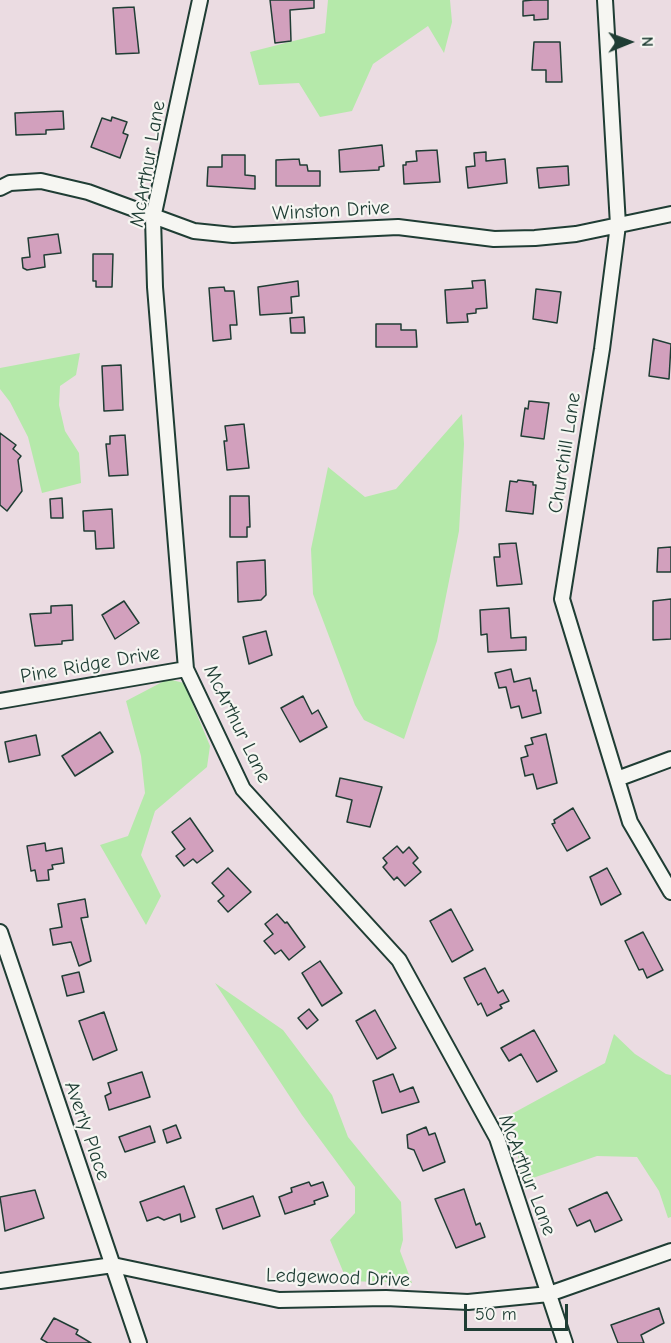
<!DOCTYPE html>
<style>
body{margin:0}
#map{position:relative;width:671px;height:1343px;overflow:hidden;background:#ebdce2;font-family:"Comic Neue",sans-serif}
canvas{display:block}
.north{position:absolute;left:599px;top:12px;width:60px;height:60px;-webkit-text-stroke:4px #f6f6f2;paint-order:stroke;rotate:89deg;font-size:16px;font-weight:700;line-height:24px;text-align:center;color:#1f3d34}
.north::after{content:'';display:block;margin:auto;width:21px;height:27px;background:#1f3d34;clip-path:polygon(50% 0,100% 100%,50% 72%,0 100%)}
.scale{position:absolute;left:464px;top:1304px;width:104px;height:27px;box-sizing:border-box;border:3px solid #1f3d34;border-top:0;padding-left:8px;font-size:18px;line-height:21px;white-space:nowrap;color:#1f3d34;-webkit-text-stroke:4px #f6f6f2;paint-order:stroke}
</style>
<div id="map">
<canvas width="671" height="1343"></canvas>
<div class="north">N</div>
<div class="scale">50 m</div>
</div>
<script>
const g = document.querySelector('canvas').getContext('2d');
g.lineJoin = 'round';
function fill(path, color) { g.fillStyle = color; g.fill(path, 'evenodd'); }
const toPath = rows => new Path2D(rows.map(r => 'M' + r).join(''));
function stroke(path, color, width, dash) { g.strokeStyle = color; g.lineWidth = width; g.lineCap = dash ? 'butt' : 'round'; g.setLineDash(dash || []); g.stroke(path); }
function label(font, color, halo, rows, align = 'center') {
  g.font = font + ' "Comic Neue",sans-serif'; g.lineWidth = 4.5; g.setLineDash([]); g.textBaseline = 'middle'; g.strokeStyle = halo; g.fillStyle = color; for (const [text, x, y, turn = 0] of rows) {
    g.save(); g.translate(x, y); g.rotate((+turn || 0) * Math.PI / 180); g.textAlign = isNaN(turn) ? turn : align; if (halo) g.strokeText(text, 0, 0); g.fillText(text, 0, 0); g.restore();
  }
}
fill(toPath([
 [328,0,450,0,452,22,444,53,428,26,373,64,352,111,320,117,299,83,259,85,250,52,325,33],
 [80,353,76,375,60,386,59,405,65,431,79,453,81,483,42,493,28,437,10,402,0,389,0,368],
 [462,414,464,444,459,531,437,641,404,739,364,720,355,705,313,594,311,549,328,467,365,497,396,489],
 [168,679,184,683,210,746,207,767,155,811,141,855,161,896,146,925,100,845,128,836,145,793,141,756,126,701],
 [215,983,283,1030,332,1095,348,1137,401,1202,403,1240,400,1251,412,1283,347,1281,330,1240,355,1213,355,1187,302,1115],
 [614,1034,635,1054,666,1074,671,1075,671,1217,668,1218,659,1191,637,1157,597,1156,524,1181,508,1116,605,1063]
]), '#b5e9aa');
const building = toPath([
 [270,0,314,0,314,8,290,10,291,41,275,43,270,0],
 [533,0,548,0,548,19,534,20,534,15,523,16,523,1,533,0],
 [134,7,139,53,116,54,113,8,134,7],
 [534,42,560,42,562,82,546,82,546,70,532,70,534,42],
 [63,111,64,129,46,130,46,134,16,135,15,113,63,111],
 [112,117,127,122,123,133,128,135,120,158,91,147,102,118,111,121,112,117],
 [382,145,384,166,379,167,379,170,340,172,339,150,382,145],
 [437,150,440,182,404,184,403,165,406,165,406,162,417,161,416,151,437,150],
 [486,152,486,161,505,159,507,183,468,188,466,167,475,166,474,153,486,152],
 [222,155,245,155,245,175,255,176,255,189,207,186,208,167,222,167,222,155],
 [299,159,300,165,307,165,308,171,320,171,320,186,276,186,276,160,299,159],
 [568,166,569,185,539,188,537,168,568,166],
 [58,234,61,253,44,255,45,267,27,270,23,268,22,258,30,257,28,238,58,234],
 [93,254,113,254,112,287,96,287,96,281,93,281,93,254],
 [485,280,487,308,476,309,476,313,467,314,468,322,447,323,445,290,473,288,472,281,485,280],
 [298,281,299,296,291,297,292,313,260,315,258,287,298,281],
 [224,287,225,291,234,291,237,325,230,325,231,339,213,341,209,288,224,287],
 [536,289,561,292,557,323,533,319,536,289],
 [304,317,305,333,291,333,290,318,304,317],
 [376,324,401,324,401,330,416,330,417,347,376,347,376,324],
 [653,339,671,344,669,379,649,376,653,339],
 [121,365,123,410,104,411,102,366,121,365],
 [529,401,549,403,544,439,521,436,525,408,528,409,529,401],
 [244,424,249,468,227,470,224,441,227,441,225,426,244,424],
 [0,433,16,445,13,449,21,456,18,460,22,491,7,511,0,505,0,433],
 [125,435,128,475,109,476,106,444,110,444,110,436,125,435],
 [518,480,533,482,533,485,536,485,533,514,506,511,510,481,517,482,518,480],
 [230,496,249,496,250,527,247,527,247,537,230,537,230,496],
 [62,498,63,518,51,518,50,499,62,498],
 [112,509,114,548,96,549,95,531,84,531,83,511,112,509],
 [516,543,522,584,497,586,494,557,500,557,499,544,516,543],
 [671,547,671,572,657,572,658,548,671,547],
 [265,560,266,595,261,600,238,602,237,562,265,560],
 [671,599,671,639,653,640,653,601,671,599],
 [124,601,139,623,115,639,102,615,124,601],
 [72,605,73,640,62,641,62,644,35,646,30,614,51,613,51,606,72,605],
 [509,608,511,638,526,637,526,650,488,652,487,634,481,635,480,610,509,608],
 [266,631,272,655,249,664,243,637,266,631],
 [511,669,514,682,530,678,533,691,536,690,541,713,522,718,519,706,511,708,506,687,499,688,495,673,511,669],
 [303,696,312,714,318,710,327,727,300,742,281,708,303,696],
 [100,732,113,752,75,776,62,756,100,732],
 [546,734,557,783,537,789,533,774,525,776,521,758,528,756,525,746,533,744,531,738,546,734],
 [36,735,40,755,9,762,5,742,36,735],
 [340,778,382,787,370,827,347,822,352,800,336,796,340,778],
 [573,808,590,838,567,851,552,824,555,823,554,820,573,808],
 [190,818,213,851,197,863,193,859,184,866,176,856,185,849,172,832,190,818],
 [45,843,46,851,62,848,64,863,52,865,53,869,48,870,49,880,37,881,35,870,31,871,27,846,45,843],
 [397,846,403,853,409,847,418,858,413,863,421,872,405,886,397,877,394,880,383,867,387,863,383,858,397,846],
 [228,868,251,892,228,912,218,901,224,896,212,883,228,868],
 [607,868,621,894,601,905,590,877,607,868],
 [85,899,88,917,81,918,91,961,79,966,71,942,53,945,50,929,62,927,58,904,85,899],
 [451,909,473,950,452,962,430,921,451,909],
 [277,914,285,923,287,922,305,947,289,960,281,950,275,954,264,941,273,934,265,924,277,914],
 [643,932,663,970,647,978,643,969,639,970,625,941,643,932],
 [320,961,342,993,322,1006,302,973,320,961],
 [485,968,498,993,503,990,509,1001,500,1005,502,1008,487,1016,481,1003,478,1005,464,978,485,968],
 [79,972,84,992,67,996,62,976,79,972],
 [309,1009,318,1020,307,1029,298,1018,309,1009],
 [375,1010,396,1048,377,1059,356,1021,375,1010],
 [104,1012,117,1050,93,1060,79,1021,104,1012],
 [534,1030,557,1071,537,1082,521,1054,509,1061,501,1048,534,1030],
 [142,1072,150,1097,109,1110,105,1096,111,1093,108,1083,142,1072],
 [393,1074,400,1092,413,1087,419,1102,382,1113,373,1081,393,1074],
 [176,1125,181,1138,167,1143,163,1130,176,1125],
 [150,1126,155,1142,125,1152,119,1137,150,1126],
 [426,1127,429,1135,435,1133,445,1162,423,1171,414,1150,408,1148,407,1135,426,1127],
 [309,1182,311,1186,323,1182,328,1196,314,1201,315,1204,285,1214,279,1197,292,1192,291,1188,309,1182],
 [184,1186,195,1217,181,1222,180,1214,164,1220,158,1217,147,1221,140,1202,184,1186],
 [464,1189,476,1225,480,1223,485,1237,456,1248,435,1199,464,1189],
 [35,1190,44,1218,5,1231,0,1197,35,1190],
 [607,1192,622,1220,595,1232,590,1220,577,1226,569,1209,607,1192],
 [253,1196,260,1216,223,1229,216,1209,253,1196],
 [659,1308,664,1323,641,1335,644,1343,618,1343,611,1325,659,1308],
 [54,1318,78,1330,76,1334,91,1343,48,1343,41,1339,54,1318]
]);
fill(building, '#d2a0bd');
stroke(building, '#1f3d34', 1.5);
const minor = toPath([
 [200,0,153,218,155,287,186,669,243,789,399,960,497,1138,565,1343],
 [605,0,618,225,602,349,562,599,630,822,671,892],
 [0,188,10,183,41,181,88,192,194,231,233,235,398,227,494,239,535,238,576,234,671,214],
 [0,701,186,669],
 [617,779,671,759],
 [0,932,139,1343],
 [0,1281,113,1265,279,1300,386,1298,468,1302,549,1294,671,1251]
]);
stroke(minor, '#1f3d34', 18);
stroke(minor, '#f6f6f2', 14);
label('20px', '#1f3d34', '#f6f6f2', [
 ["McArthur Lane",148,164,-80],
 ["Winston Drive",331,211,-3],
 ["Churchill Lane",565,453,-81],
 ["Pine Ridge Drive",90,665,-10],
 ["McArthur Lane",237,724,64],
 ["Averly Place",87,1131,71],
 ["McArthur Lane",527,1175,69],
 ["Ledgewood Drive",338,1278,2]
]);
</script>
